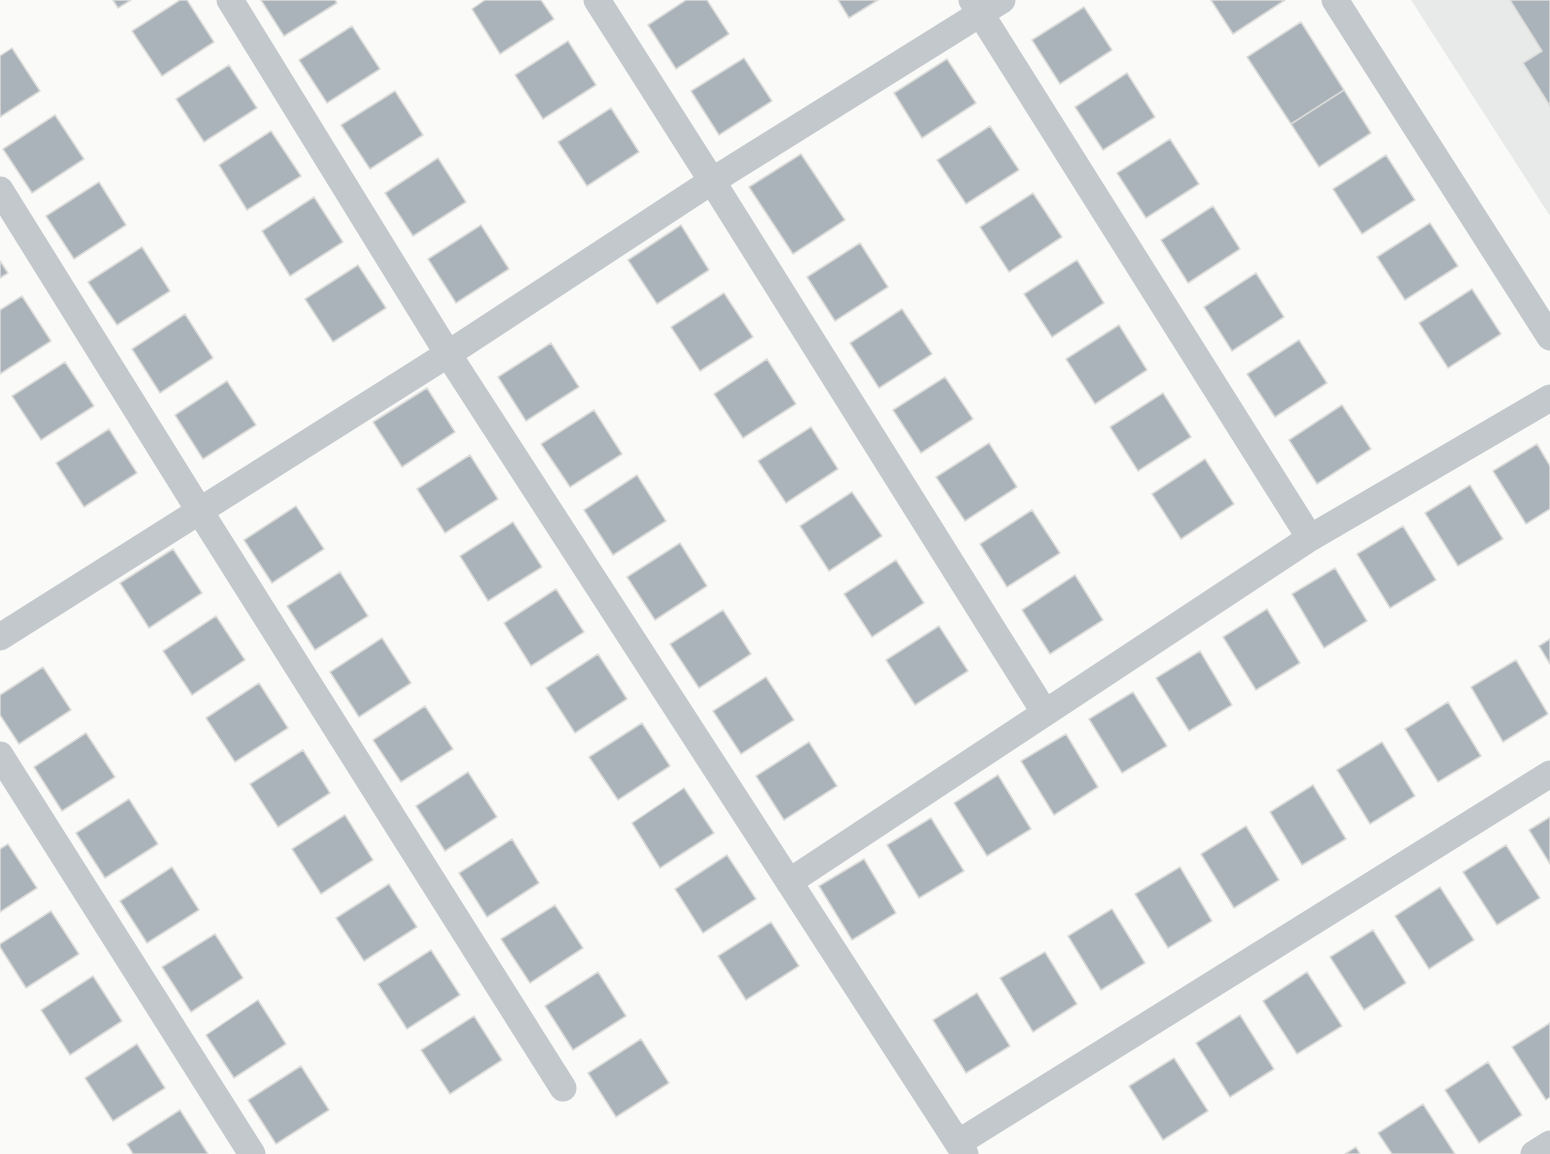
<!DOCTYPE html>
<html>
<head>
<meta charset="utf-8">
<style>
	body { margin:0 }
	canvas { display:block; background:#fafaf8 }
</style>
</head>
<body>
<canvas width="1550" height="1154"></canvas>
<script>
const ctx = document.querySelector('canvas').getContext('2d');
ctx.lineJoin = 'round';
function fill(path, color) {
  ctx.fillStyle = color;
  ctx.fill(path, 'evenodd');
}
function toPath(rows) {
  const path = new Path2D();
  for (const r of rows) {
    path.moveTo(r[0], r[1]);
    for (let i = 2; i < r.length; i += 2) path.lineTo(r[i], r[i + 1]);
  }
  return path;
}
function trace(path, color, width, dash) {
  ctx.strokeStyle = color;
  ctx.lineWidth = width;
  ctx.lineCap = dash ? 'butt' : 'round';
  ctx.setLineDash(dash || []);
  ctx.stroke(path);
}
fill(toPath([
	[1411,0,1550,0,1550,216]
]), '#e8e9e9');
const building = toPath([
	[113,0,131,0,118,8,113,0],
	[180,0,187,0,214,42,162,76,132,31,180,0],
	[261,0,335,0,337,3,284,36,261,0],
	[485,0,541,0,554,19,500,54,472,9,485,0],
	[686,0,707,0,729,34,676,69,648,25,686,0],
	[838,0,878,0,849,18,838,0],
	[1211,0,1285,0,1233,34,1211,0],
	[1510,0,1550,0,1550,106,1523,63,1542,51,1510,0],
	[1084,7,1112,50,1060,84,1032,40,1084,7],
	[1301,22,1344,90,1291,124,1247,57,1301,22],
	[352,26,380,69,327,103,299,60,352,26],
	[568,41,596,85,543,119,515,75,568,41],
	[12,48,40,91,0,117,0,56,12,48],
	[744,58,772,101,719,135,691,91,744,58],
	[947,59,976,103,922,138,894,93,947,59],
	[229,65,257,108,204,142,176,99,229,65],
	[1127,73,1155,117,1103,150,1075,107,1127,73],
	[1344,90,1371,133,1319,167,1291,124,1344,90],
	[395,91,423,135,370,169,341,125,395,91],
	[611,108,639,152,587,186,558,142,611,108],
	[55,115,84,159,32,193,3,149,55,115],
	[990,126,1019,170,966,204,937,160,990,126],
	[271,131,301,176,247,210,219,165,271,131],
	[1170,139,1199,184,1146,218,1117,173,1170,139],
	[801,154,845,220,793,254,749,187,801,154],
	[1386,155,1415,200,1362,234,1333,189,1386,155],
	[438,158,466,202,413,236,385,193,438,158],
	[99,182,126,225,74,259,46,216,99,182],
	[1033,193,1062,237,1009,272,980,227,1033,193],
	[314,197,343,242,290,276,262,231,314,197],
	[1213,206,1240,249,1188,283,1161,240,1213,206],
	[1430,223,1458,266,1405,300,1377,257,1430,223],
	[481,225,509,269,456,303,428,259,481,225],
	[681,225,709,270,657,304,628,260,681,225],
	[860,243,888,287,835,321,807,277,860,243],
	[142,247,170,291,117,325,88,282,142,247],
	[1077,260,1104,303,1052,337,1024,294,1077,260],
	[0,261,8,273,0,278,0,261],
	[358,265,386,308,333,342,305,299,358,265],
	[1256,273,1284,317,1232,351,1204,307,1256,273],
	[1472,289,1501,334,1448,368,1419,323,1472,289],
	[724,293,753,337,700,371,671,327,724,293],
	[22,296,51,341,0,374,0,310,22,296],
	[902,309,932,354,879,388,850,343,902,309],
	[185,314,213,358,160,393,132,349,185,314],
	[1119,325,1147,370,1095,404,1066,359,1119,325],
	[1299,340,1327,383,1275,417,1247,374,1299,340],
	[551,343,579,387,526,421,498,377,551,343],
	[767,359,796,404,743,438,714,394,767,359],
	[65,362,94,406,41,440,12,396,65,362],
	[945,377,973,419,921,453,893,410,945,377],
	[227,381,256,425,203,459,175,415,227,381],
	[427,388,455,432,402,467,373,422,427,388],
	[1163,393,1191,437,1138,471,1110,427,1163,393],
	[1342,405,1371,449,1317,484,1289,440,1342,405],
	[594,410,622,454,570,487,541,444,594,410],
	[811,427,838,469,786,503,758,461,811,427],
	[109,429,137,473,84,507,56,463,109,429],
	[989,443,1017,487,965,521,936,477,989,443],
	[1537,444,1550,466,1550,509,1526,524,1493,471,1537,444],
	[470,455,498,499,445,533,417,489,470,455],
	[1205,459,1234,504,1181,539,1152,494,1205,459],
	[637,475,666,521,613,555,584,510,637,475],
	[1470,485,1503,539,1458,566,1425,513,1470,485],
	[852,492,882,536,829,571,800,526,852,492],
	[296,506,324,549,272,583,244,540,296,506],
	[1032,510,1060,553,1007,587,980,544,1032,510],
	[513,522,542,567,488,601,460,556,513,522],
	[1403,526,1436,580,1390,608,1357,554,1403,526],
	[680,543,707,586,655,620,627,577,680,543],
	[173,549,202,593,149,628,120,583,173,549],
	[896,560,924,603,872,637,844,594,896,560],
	[1335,568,1367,621,1324,648,1292,594,1335,568],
	[340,572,368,616,315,650,287,606,340,572],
	[1075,575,1103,620,1050,654,1022,610,1075,575],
	[556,589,584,632,531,666,504,623,556,589],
	[1267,609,1300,663,1256,690,1223,637,1267,609],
	[723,610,751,654,699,688,670,644,723,610],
	[216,616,245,660,192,695,163,651,216,616],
	[939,626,968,671,915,705,886,660,939,626],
	[382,638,411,683,359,717,330,672,382,638],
	[1550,639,1550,664,1539,646,1550,639],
	[1200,651,1232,705,1189,731,1156,678,1200,651],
	[598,654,627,699,575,733,546,688,598,654],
	[1516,660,1548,714,1503,742,1471,687,1516,660],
	[43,667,71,710,19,744,0,715,0,695,43,667],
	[766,677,794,720,741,754,713,711,766,677],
	[259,683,288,728,235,762,206,718,259,683],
	[1133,692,1167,746,1122,773,1089,719,1133,692],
	[1448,702,1481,756,1438,782,1405,729,1448,702],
	[425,706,453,749,401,782,373,740,425,706],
	[642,723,670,766,618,800,589,757,642,723],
	[86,733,115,777,62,811,34,767,86,733],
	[1066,734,1098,787,1054,815,1021,761,1066,734],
	[809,742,837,786,784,820,756,776,809,742],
	[1382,742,1415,796,1370,824,1337,770,1382,742],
	[303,750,330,793,278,827,250,784,303,750],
	[468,772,497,817,445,851,416,806,468,772],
	[998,775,1031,829,987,856,954,803,998,775],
	[1313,785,1346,839,1302,865,1270,812,1313,785],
	[684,788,714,833,660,868,632,823,684,788],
	[129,799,158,844,105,878,76,833,129,799],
	[345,815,373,860,321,894,292,849,345,815],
	[1550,817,1550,864,1529,830,1550,817],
	[931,818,964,871,919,898,887,845,931,818],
	[1246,826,1279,880,1234,908,1201,854,1246,826],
	[512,839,539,883,487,917,459,873,512,839],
	[8,844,37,888,0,912,0,849,8,844],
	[1506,845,1540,898,1497,925,1463,872,1506,845],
	[727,855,756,899,703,933,675,889,727,855],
	[864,859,896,913,852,940,819,886,864,859],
	[172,867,199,910,147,943,120,901,172,867],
	[1180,867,1212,921,1168,948,1135,894,1180,867],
	[389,884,417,927,364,961,336,918,389,884],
	[1440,887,1474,940,1429,969,1395,916,1440,887],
	[555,905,583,948,530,983,501,939,555,905],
	[1112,909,1145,963,1101,990,1068,936,1112,909],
	[51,911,79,954,26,988,0,947,0,944,51,911],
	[771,922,799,966,746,1000,718,956,771,922],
	[1373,930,1406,983,1364,1010,1330,957,1373,930],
	[215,934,243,978,191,1012,162,967,215,934],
	[431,950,460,995,407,1029,378,984,431,950],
	[1045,952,1077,1004,1033,1032,1000,978,1045,952],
	[598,972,626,1016,573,1050,545,1006,598,972],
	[1307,972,1342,1026,1297,1054,1263,1001,1307,972],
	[93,976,122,1021,70,1055,41,1010,93,976],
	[977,993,1010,1046,966,1073,933,1020,977,993],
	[258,1000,286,1044,234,1078,206,1035,258,1000],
	[1240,1015,1274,1069,1230,1097,1196,1043,1240,1015],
	[474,1016,502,1060,450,1094,421,1050,474,1016],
	[1550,1023,1550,1097,1546,1100,1512,1047,1550,1023],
	[641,1039,669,1083,616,1117,588,1073,641,1039],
	[137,1044,165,1088,113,1121,85,1078,137,1044],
	[1174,1058,1208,1111,1163,1140,1129,1086,1174,1058],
	[1488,1062,1522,1115,1479,1143,1445,1090,1488,1062],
	[301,1066,329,1110,276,1144,248,1100,301,1066],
	[1423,1104,1455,1154,1392,1154,1378,1133,1423,1104],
	[180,1110,208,1154,133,1154,127,1144,180,1110],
	[1356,1147,1360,1154,1345,1154,1356,1147]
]);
fill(building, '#aab3b9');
trace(building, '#dcdcda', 1.5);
trace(toPath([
	[230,0,448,354,965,1154],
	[597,0,712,181,1045,713],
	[972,0,1310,538],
	[1335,0,1550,337],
	[0,190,199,510,563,1088],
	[0,637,448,354,712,181,1002,0],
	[0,755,252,1154],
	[789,882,1310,538,1550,398],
	[958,1143,1550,774],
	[1534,1154,1550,1144]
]), '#c3c8cc', 27);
</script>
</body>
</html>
